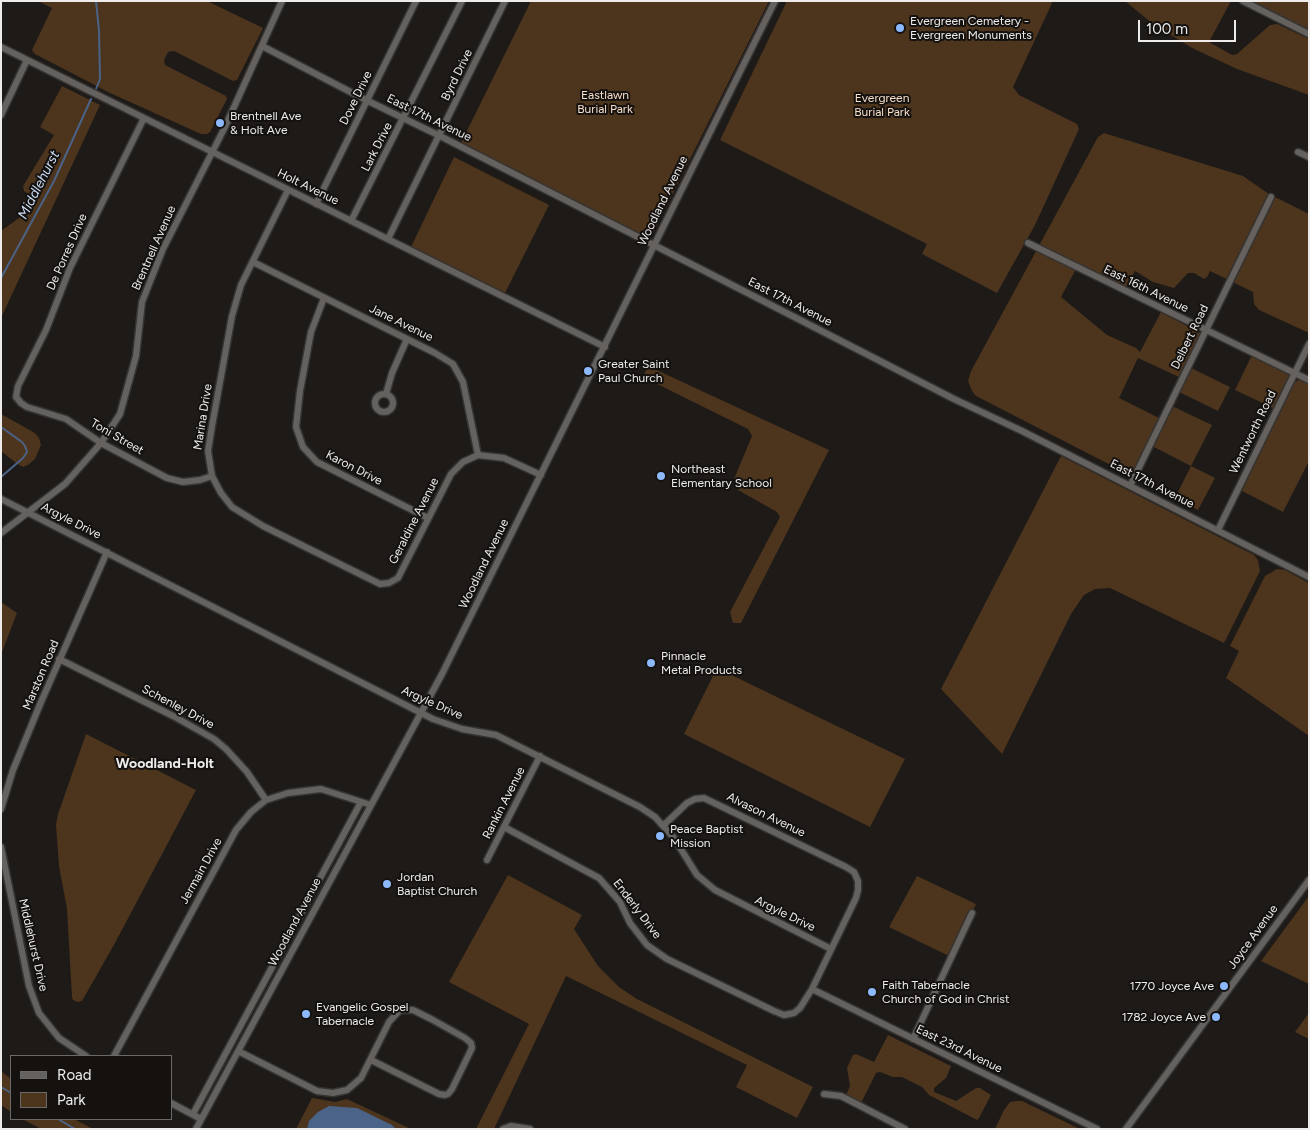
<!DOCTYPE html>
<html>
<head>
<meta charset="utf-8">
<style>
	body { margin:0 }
	#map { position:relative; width:1310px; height:1130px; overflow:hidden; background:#1d1a18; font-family:Figtree,sans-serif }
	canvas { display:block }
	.frame { position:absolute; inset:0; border:2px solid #eeeceb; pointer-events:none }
	.legend { position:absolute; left:10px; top:1055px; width:162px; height:65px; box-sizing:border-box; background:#14110f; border:1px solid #6b6967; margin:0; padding:6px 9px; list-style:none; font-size:15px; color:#eeeceb }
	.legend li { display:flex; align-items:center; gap:10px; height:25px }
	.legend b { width:25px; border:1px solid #6b6967 }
	.scale { position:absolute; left:1138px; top:20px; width:98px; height:22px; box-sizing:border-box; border:2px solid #eeeceb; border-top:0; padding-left:6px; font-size:15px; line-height:18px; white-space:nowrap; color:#eeeceb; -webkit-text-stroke:4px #14110f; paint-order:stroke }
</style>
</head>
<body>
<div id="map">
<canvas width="1310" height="1130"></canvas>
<div class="frame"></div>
<ul class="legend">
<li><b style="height:6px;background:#64615e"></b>Road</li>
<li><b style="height:14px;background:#4d341c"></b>Park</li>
</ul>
<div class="scale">100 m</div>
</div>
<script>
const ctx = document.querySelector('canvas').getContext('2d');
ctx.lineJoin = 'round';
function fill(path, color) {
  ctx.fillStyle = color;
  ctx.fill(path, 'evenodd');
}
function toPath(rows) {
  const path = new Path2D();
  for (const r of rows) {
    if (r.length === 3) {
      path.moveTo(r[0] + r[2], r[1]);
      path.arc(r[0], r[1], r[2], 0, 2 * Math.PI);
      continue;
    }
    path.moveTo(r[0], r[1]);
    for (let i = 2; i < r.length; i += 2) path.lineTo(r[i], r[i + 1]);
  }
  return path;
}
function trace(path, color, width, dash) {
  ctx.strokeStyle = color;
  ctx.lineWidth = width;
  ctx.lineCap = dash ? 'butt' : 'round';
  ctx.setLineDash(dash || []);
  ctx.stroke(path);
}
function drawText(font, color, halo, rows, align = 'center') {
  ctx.font = font + ' Figtree,sans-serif';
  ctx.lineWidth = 4;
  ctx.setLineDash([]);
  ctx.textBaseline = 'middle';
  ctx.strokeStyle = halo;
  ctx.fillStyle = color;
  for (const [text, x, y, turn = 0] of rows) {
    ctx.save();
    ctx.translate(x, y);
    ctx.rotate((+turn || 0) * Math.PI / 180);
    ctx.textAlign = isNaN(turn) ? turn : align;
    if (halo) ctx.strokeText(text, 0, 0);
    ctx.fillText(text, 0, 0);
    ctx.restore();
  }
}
fill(toPath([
	[38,1,207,1,263,28,237,80,233,81,174,51,168,52,164,60,165,65,226,96,227,99,210,132,207,134,201,134,110,93,35,54,32,50,52,8],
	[531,1,769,1,653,233,649,236,640,235,461,143],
	[787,1,1053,1,1013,87,1019,95,1077,124,1079,129,1035,225,997,293,922,254,927,244,720,140],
	[1125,1,1231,1,1209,42,1232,55,1237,54,1270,25,1277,24,1309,39,1309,95,1237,69,1192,48,1153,24],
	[1246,1,1309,1,1309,32],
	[62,86,100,105,1,318,1,231,23,215,31,207,33,200,31,196,24,191,23,186,54,135,40,127],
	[1104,133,1243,176,1269,194,1309,214,1309,333,1259,310,1254,304,1253,292,1210,271,1207,277,1204,279,1194,273,1188,273,1174,288,1153,282,1135,271,1126,288,1046,251,1044,255,1076,269,1061,297,1107,335,1136,348,1140,352,1161,312,1200,333,1200,337,1181,378,1138,358,1119,398,1161,419,1132,476,976,396,972,391,968,381,971,371,1098,137],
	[454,157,549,205,505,293,411,247],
	[1251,357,1254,357,1287,372,1290,376,1289,380,1275,409,1235,390],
	[648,366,829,450,741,623,733,623,730,612,780,517,777,512,738,490,735,485,734,479,752,436,748,429,643,377],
	[1191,368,1230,387,1218,411,1179,392],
	[1299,380,1309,383,1309,461,1283,512,1240,490,1293,383],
	[1172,406,1212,425,1191,466,1215,478,1198,510,1175,498,1191,466,1152,446],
	[1,414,35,433,39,438,41,445,35,459,28,465,23,467,16,463,1,451],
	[1061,456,1254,555,1258,560,1260,571,1224,643,1110,588,1095,589,1084,595,1071,614,1002,754,941,689],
	[1277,569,1285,570,1309,583,1309,736,1226,678,1239,651,1230,646,1265,576],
	[1,602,17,613,1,655],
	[717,668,905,759,870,827,684,734],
	[86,734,196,790,115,943,82,1001,78,1002,73,1000,72,997,67,909,59,866,56,825,58,814],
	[508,875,582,915,574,929,598,966,619,987,637,999,813,1087,797,1118,736,1087,747,1065,566,976,495,1127,494,1129,476,1129,529,1024,449,982],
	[917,876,976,904,951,957,889,927],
	[1309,896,1309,984,1261,961],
	[1309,1013,1309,1039,1295,1032],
	[888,1035,951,1066,946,1078,934,1088,934,1092,956,1101,976,1088,980,1088,991,1095,979,1118,977,1120,929,1095,922,1087,902,1077,893,1077,880,1072,876,1073,861,1103,846,1095,850,1086,847,1068,853,1055,856,1054,874,1062],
	[1,1071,11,1079,11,1112,1,1105],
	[312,1098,335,1102,347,1099,411,1129,396,1129,392,1125,309,1121,307,1129,296,1129],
	[1017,1101,1022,1101,1080,1129,995,1129,1004,1110,1010,1102],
	[22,1119,74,1119,93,1129,41,1129]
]), '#4d341c');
fill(toPath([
	[329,1106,357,1108,392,1125,396,1129,307,1129,309,1121,318,1112]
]), '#4a6387');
trace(toPath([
	[96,1,99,31,100,79,96,89],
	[1,278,54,181,91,99],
	[1,427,22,442,25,446,27,452,23,458,1,477],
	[1,1087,11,1093],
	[58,1119,75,1129]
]), '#4a6387', 2);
const minor = toPath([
	[1243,1,1309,34],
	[262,46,366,100,440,136,695,266,954,399,1022,431,1309,577],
	[1,47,605,347],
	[1,115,27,60],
	[144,118,70,268,46,330,18,386,16,397,21,403,27,407,66,419,101,443,167,478,183,482,200,480,212,476],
	[1298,152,1309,157],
	[288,190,241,285,232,316,212,426,208,451,212,476,221,493,232,507,263,526,380,584,389,583,398,578,451,474,463,462,478,455,504,458,541,475],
	[316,204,416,1],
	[351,221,462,1],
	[388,239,505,1],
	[1028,243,1309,380],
	[253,262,435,353,453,364,463,382,478,455],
	[324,298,311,332,300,391,296,427,303,447,317,462,428,518],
	[386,394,392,373,407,339],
	[384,403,9],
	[1130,486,1271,197],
	[1,499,433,719,462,729,496,735,640,807,655,817,674,838,697,875,715,890,831,949],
	[1218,530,1309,344],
	[1,533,65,484,101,443,120,414,136,356,142,302,163,249,225,127,282,1],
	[59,659,175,717,214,739,226,749,247,772,266,800],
	[1,809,13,770,41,702,107,552],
	[504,827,599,878,620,902,630,923,647,945,667,959,774,1011,784,1015,794,1013,800,1008,812,989,856,898,858,890,858,881,854,872,846,867,704,798,695,799,687,803,663,826],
	[1,847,29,986,39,1013,59,1038,86,1056],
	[487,860,540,756],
	[812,989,1097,1129],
	[913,1039,972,913],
	[238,1051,317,1091,333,1093,347,1090,361,1078,389,1022,400,1010,413,1010,433,1020,465,1038,471,1043,472,1048,452,1089,448,1094,445,1095,439,1094,371,1060],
	[114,1056,236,830,251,812,266,800,288,793,321,789,371,805],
	[824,1094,841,1096,905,1129],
	[171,1103,201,1119],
	[193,1114,361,802],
	[196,1129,442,674,775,1],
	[503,1129,511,1126,530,1129],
	[1126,1129,1309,880]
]);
trace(minor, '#353432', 9);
trace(minor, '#64615e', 6);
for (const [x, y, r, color] of [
	[900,28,5,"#8cb9fc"],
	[220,123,5,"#8cb9fc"],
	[588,371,5,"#8cb9fc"],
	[661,476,5,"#8cb9fc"],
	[651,663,5,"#8cb9fc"],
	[660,836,5,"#8cb9fc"],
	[387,884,5,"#8cb9fc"],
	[1224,986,5,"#8cb9fc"],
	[872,992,5,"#8cb9fc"],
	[306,1014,5,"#8cb9fc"],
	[1216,1017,5,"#8cb9fc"]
]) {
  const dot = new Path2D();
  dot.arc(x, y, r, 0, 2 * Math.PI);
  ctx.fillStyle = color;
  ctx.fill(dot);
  trace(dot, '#14110f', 2);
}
drawText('12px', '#eeeceb', '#14110f', [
	["Evergreen Cemetery -",910,21],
	["Evergreen Monuments",910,35],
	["Brentnell Ave",230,116],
	["& Holt Ave",230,130],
	["Greater Saint",598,364],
	["Paul Church",598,378],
	["Northeast",671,469],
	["Elementary School",671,483],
	["Pinnacle",661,656],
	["Metal Products",661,670],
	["Peace Baptist",670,829],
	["Mission",670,843],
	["Jordan",397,877],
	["Baptist Church",397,891],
	["Faith Tabernacle",882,985],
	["Church of God in Christ",882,999],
	["1770 Joyce Ave",1214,986,"right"],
	["Evangelic Gospel",316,1007],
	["Tabernacle",316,1021],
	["1782 Joyce Ave",1206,1017,"right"]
], 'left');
drawText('12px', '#eeeceb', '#14110f', [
	["Byrd Drive",457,75,-64],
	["Dove Drive",356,98,-64],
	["East 17th Avenue",429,118,26],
	["Lark Drive",377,147,-63],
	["Holt Avenue",308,187,26],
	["Woodland Avenue",663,201,-64],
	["Brentnell Avenue",154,248,-66],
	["De Porres Drive",67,252,-66],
	["East 16th Avenue",1146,289,26],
	["East 17th Avenue",790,302,27],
	["Jane Avenue",401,323,26],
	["Delbert Road",1190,337,-64],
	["Marina Drive",203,417,-81],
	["Wentworth Road",1253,432,-64],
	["Toni Street",117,437,30],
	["Karon Drive",354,468,27],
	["East 17th Avenue",1152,484,27],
	["Argyle Drive",71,521,27],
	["Geraldine Avenue",414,521,-63],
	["Woodland Avenue",484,564,-64],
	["Marston Road",41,675,-67],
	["Argyle Drive",432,703,24],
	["Schenley Drive",178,707,28],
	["Rankin Avenue",504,803,-63],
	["Alvason Avenue",766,815,26],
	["Jermain Drive",201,871,-61],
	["Enderly Drive",637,909,53],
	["Argyle Drive",785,914,26],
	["Woodland Avenue",295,922,-62],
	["Joyce Avenue",1253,937,-54],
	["Middlehurst Drive",33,945,77],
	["East 23rd Avenue",959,1049,26]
]);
drawText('12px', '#f7dfca', '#14110f', [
	["Eastlawn",605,95],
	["Burial Park",605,109],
	["Evergreen",882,98],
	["Burial Park",882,112]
]);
drawText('italic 14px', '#ccddf6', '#14110f', [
	["Middlehurst",39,185,-63]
]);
drawText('bold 14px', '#eeeceb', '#14110f', [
	["Woodland-Holt",165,764]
]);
</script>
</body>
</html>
